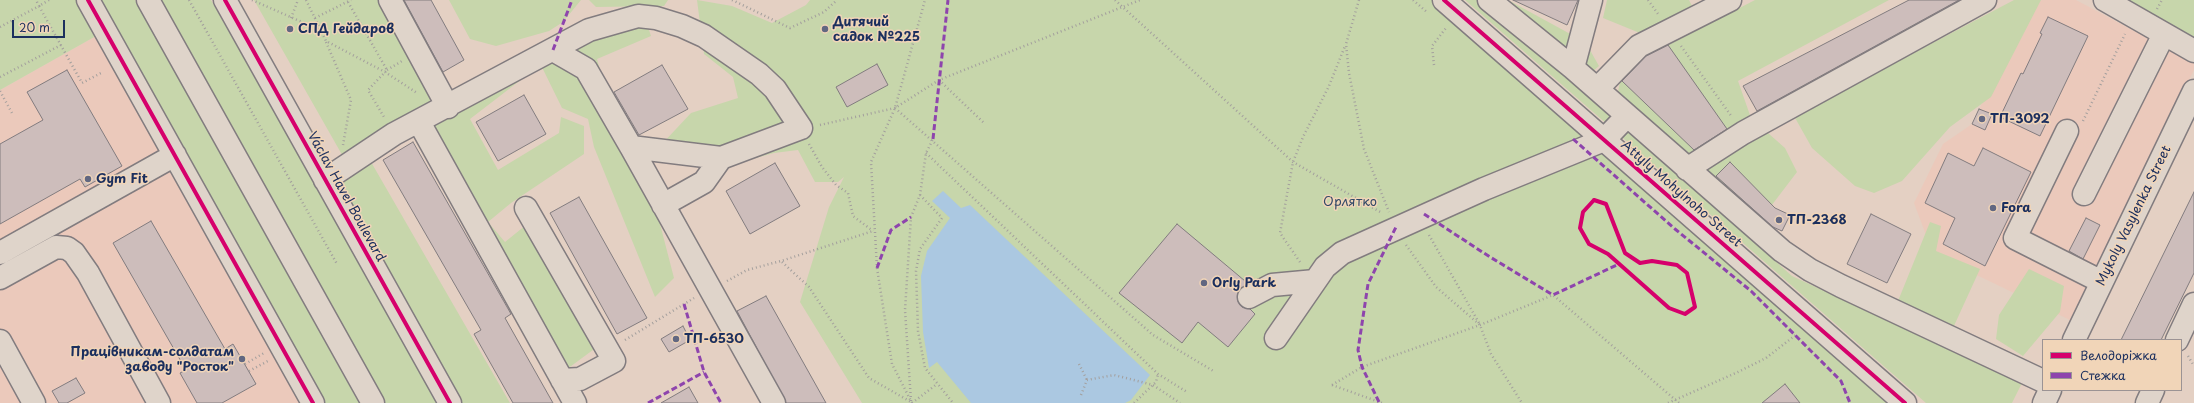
<!DOCTYPE html>
<html>
<head>
<meta charset="utf-8">
<style>
	body { margin:0 }
	#map { position:relative; width:2194px; height:403px; overflow:hidden; background:#e4d0c3; font-family:"Playpen Sans",sans-serif }
	canvas { display:block }
	.legend { position:absolute; left:2042px; top:339px; width:140px; height:52px; box-sizing:border-box; background:#f1d5b8; border:1px solid #9b9394; margin:0; padding:5px 7px; list-style:none; font-size:12px; color:#1b2f5e }
	.legend li { display:flex; align-items:center; gap:8px; height:20px }
	.legend b { width:20px; border:1px solid #9b9394 }
	.scale { position:absolute; left:12px; top:20px; width:53px; height:18px; box-sizing:border-box; border:2px solid #1b2f5e; border-top:0; padding-left:5px; font-size:12px; line-height:14px; white-space:nowrap; color:#1b2f5e; -webkit-text-stroke:3px #f1d5b8; paint-order:stroke }
</style>
</head>
<body>
<div id="map">
<canvas width="2194" height="403"></canvas>
<ul class="legend">
<li><b style="height:5px;background:#d6006c"></b>Велодоріжка</li>
<li><b style="height:5px;background:#8e44ad"></b>Стежка</li>
</ul>
<div class="scale">20 m</div>
</div>
<script>
const ctx = document.querySelector('canvas').getContext('2d');
ctx.lineJoin = 'round';
function fill(path, color) {
  ctx.fillStyle = color;
  ctx.fill(path, 'evenodd');
}
function toPath(rows) {
  const path = new Path2D();
  for (const r of rows) {
    path.moveTo(r[0], r[1]);
    for (let i = 2; i < r.length; i += 2) path.lineTo(r[i], r[i + 1]);
  }
  return path;
}
function trace(path, color, width, dash) {
  ctx.strokeStyle = color;
  ctx.lineWidth = width;
  ctx.lineCap = dash ? 'butt' : 'round';
  ctx.setLineDash(dash || []);
  ctx.stroke(path);
}
function drawText(font, color, halo, rows, align = 'center') {
  ctx.font = font + ' "Playpen Sans",sans-serif';
  ctx.lineWidth = 3;
  ctx.setLineDash([]);
  ctx.textBaseline = 'middle';
  ctx.strokeStyle = halo;
  ctx.fillStyle = color;
  for (const [text, x, y, turn = 0] of rows) {
    ctx.save();
    ctx.translate(x, y);
    ctx.rotate((+turn || 0) * Math.PI / 180);
    ctx.textAlign = isNaN(turn) ? turn : align;
    if (halo) ctx.strokeText(text, 0, 0);
    ctx.fillText(text, 0, 0);
    ctx.restore();
  }
}
fill(toPath([
	[2043,0,2076,0,2194,63,2194,70,2070,320,1933,254,1914,203,1943,144,1972,124,2030,3],
	[96,36,305,403,0,403,0,90]
]), '#ebc9bb');
fill(toPath([
	[0,0,76,0,96,36,0,90],
	[98,0,135,0,359,403,325,403],
	[156,0,211,0,438,403,378,403],
	[254,0,382,0,432,95,427,108,345,160],
	[449,0,581,0,563,22,549,31,496,46,470,39],
	[589,0,668,0,664,6,596,7],
	[697,0,732,6,772,23,806,5,810,0,1440,0,1900,403,862,403,800,302,829,207,844,177,838,182,815,182,798,150,774,153,708,171,661,145,691,113,738,98,733,77,704,54],
	[1465,0,1482,0,1792,276,2022,383,2012,403,1926,403],
	[1490,0,1508,0,1574,36,1578,29,1599,66,1592,72],
	[1607,0,1689,0,1696,14,1657,40,1603,18],
	[1755,0,1889,0,1738,81,1751,118,1785,148,1797,172,1749,235,1615,106,1620,82,1649,55],
	[2014,0,2041,0,1991,97,1950,127,1902,181,1874,193,1855,186,1812,148,1794,116],
	[2125,0,2194,0,2194,39],
	[645,18,651,36,597,59,605,88,637,135,674,278,655,297,594,147,588,119,562,108,536,55],
	[526,50,535,69,470,119,498,170,559,133,561,117,584,126,584,154,511,203,488,222,505,242,526,225,597,347,563,372,413,129,462,87],
	[367,155,510,403,461,403,333,175],
	[1930,222,1941,226,1936,251,1980,269,1953,328,1898,301],
	[2029,269,2064,286,2060,312,2023,356,1996,339,1999,315]
]), '#c7d6ab');
fill(toPath([
	[943,191,961,208,970,205,1150,375,1131,400,1125,403,971,403,937,362,929,368,923,332,921,276,927,251,950,218,932,201]
]), '#abc8e1');
const building = toPath([
	[404,0,431,0,464,60,443,72,404,0],
	[1513,0,1578,0,1567,25,1513,0],
	[1909,0,1959,0,1757,111,1743,86,1909,0],
	[2048,17,2088,36,2040,136,2000,117,2021,73,2023,74,2042,34,2040,33,2048,17],
	[1668,45,1727,129,1694,150,1622,81,1646,56,1668,45],
	[877,64,888,85,847,107,836,87,877,64],
	[662,65,688,109,639,135,614,92,662,65],
	[67,70,122,166,85,187,80,179,0,224,0,144,43,120,27,92,67,70],
	[524,95,546,134,498,161,476,122,524,95],
	[1979,109,1992,114,1985,130,1972,124,1979,109],
	[413,142,511,314,505,318,553,403,513,403,474,334,481,330,383,160,413,142],
	[1983,148,2031,172,1985,266,1943,244,1955,218,1925,203,1948,153,1974,166,1983,148],
	[1730,162,1775,208,1790,215,1782,231,1773,227,1716,176,1730,162],
	[775,163,800,206,750,234,726,191,775,163],
	[2194,192,2194,273,2161,340,2121,340,2194,192],
	[579,197,647,318,617,334,550,213,579,197],
	[1871,214,1911,234,1887,283,1847,264,1871,214],
	[2086,218,2100,225,2083,259,2069,251,2086,218],
	[151,221,225,349,233,344,256,384,222,403,197,403,180,373,186,370,113,243,151,221],
	[1177,224,1245,281,1246,285,1238,291,1238,302,1242,307,1250,309,1255,314,1228,347,1198,322,1182,343,1119,293,1177,224],
	[766,296,826,403,786,403,737,311,766,296],
	[683,326,690,340,669,352,661,339,683,326],
	[76,378,85,393,67,403,59,403,52,391,76,378],
	[1785,384,1800,403,1762,403,1785,384],
	[689,387,698,403,661,403,689,387]
]);
fill(building, '#cdbdbb');
trace(building, '#827c7f', 1);
const minor = toPath([
	[88,0,313,403],
	[148,0,373,403],
	[225,0,450,403],
	[390,0,448,107],
	[1444,0,1905,403],
	[1489,0,1573,68,1782,251,1810,270,1841,286,2043,381],
	[2105,0,2194,51],
	[1573,68,1591,0],
	[1597,89,1639,46,1730,0],
	[419,122,575,403],
	[2067,131,2015,238,2102,282],
	[631,147,774,403],
	[1687,169,1743,133,1985,0],
	[325,180,394,134,589,30,638,16,656,18,682,26,704,36,759,74,775,89,801,128,721,158,631,147,586,69,553,50],
	[2084,194,2164,34],
	[663,205,704,182,721,158],
	[526,208,614,361,580,379,562,380],
	[0,253,175,155],
	[0,278,56,247,67,248,74,253,88,273,159,403],
	[1249,297,1272,285,1315,281],
	[1276,338,1325,267,1342,253,1484,189,1604,140,1627,116],
	[2074,340,2194,91],
	[2177,340,2194,304],
	[0,341,34,403],
	[2044,403,2050,390],
	[2147,403,2153,390]
]);
trace(minor, '#827c7f', 25);
trace(toPath([
	[49,0,39,6,82,83,103,72],
	[189,0,337,264],
	[252,0,320,30],
	[306,0,326,41,385,72,417,93],
	[732,0,790,28,824,12,837,0],
	[1115,0,1293,162,1382,213],
	[1359,0,1346,44,1349,73,1364,149,1389,212],
	[1413,0,1428,13],
	[1648,0,1658,14],
	[348,2,387,70,368,90,384,117],
	[2157,9,2162,0],
	[291,18,298,0],
	[315,18,351,0],
	[0,27,39,6,36,0],
	[326,42,351,100,343,145],
	[1681,46,1732,117],
	[1434,65,1432,46,1446,28],
	[387,70,402,61],
	[0,77,61,45],
	[939,80,984,123],
	[0,91,12,113],
	[895,108,1153,335,1215,372],
	[2083,121,2125,34],
	[820,125,895,108,939,80,1140,0],
	[809,144,822,167,836,185,848,193,853,216,873,231],
	[926,153,1158,374,1187,392],
	[920,195,942,218,920,249,916,271,918,331,925,368,953,403],
	[1429,235,1479,323],
	[1406,245,1436,287,1480,325,1491,354,1522,403],
	[782,262,809,287,869,378,911,402],
	[1300,262,1280,233,1293,162,1303,137,1329,86,1345,46],
	[727,281,747,270,781,261,873,231],
	[625,340,694,298],
	[2188,356,2194,366],
	[245,364,264,353],
	[1079,364,1087,380],
	[249,371,268,361],
	[1332,385,1362,367,1480,325,1553,295,1679,403],
	[1332,385,1382,403],
	[1081,395,1087,380,1114,375,1153,385,1180,403],
	[911,401,905,310,911,217,920,195,926,153,933,139],
	[912,403,892,364,877,268,871,162,895,108,925,0],
	[912,403,937,384],
	[1134,403,1156,382,1158,374],
	[1668,403,1738,372,1766,358,1797,334]
]), '#a39f9d', 2.5, [1, 3]);
trace(minor, '#dfd4ca', 22);
trace(toPath([
	[553,50,572,0],
	[933,139,948,0],
	[1573,139,1675,229,1751,291,1841,381,1850,403],
	[1424,214,1490,257,1553,295,1619,264],
	[877,268,891,230,911,217],
	[684,304,704,372,721,403],
	[1379,402,1362,367,1358,350,1368,284,1396,227],
	[648,403,704,372]
]), '#8e44ad', 3, [6, 3]);
trace(toPath([
	[88,0,313,403],
	[225,0,450,403],
	[1444,0,1905,403],
	[1594,200,1606,204,1625,253,1640,263,1652,261,1677,265,1687,273,1695,307,1685,314,1669,308,1608,254,1589,244,1580,228,1583,212,1594,200]
]), '#d6006c', 4);
for (const [x, y, r, color] of [
	[290,29,4,"#616781"],
	[825,29,4,"#616781"],
	[1982,119,4,"#616781"],
	[88,179,4,"#616781"],
	[1993,208,4,"#616781"],
	[1779,220,4,"#616781"],
	[1204,283,4,"#616781"],
	[676,339,4,"#616781"],
	[242,359,4,"#616781"]
]) {
  const dot = new Path2D();
  dot.arc(x, y, r, 0, 2 * Math.PI);
  ctx.fillStyle = color;
  ctx.fill(dot);
  trace(dot, '#f1d5b8', 1.5);
}
drawText('bold 13px', '#1b2f5e', '#f1d5b8', [
	["Дитячий",833,22],
	["садок №225",833,37],
	["СПД Гейдаров",298,29],
	["ТП-3092",1990,119],
	["Gym Fit",96,179],
	["Fora",2001,208],
	["ТП-2368",1787,220],
	["Orly Park",1212,283],
	["ТП-6530",684,339],
	["Працівникам-солдатам",234,352,"right"],
	["заводу \"Росток\"",234,367,"right"]
], 'left');
drawText('13px', '#1b2f5e', '#f1d5b8', [
	["Attyly Mohylnoho Street",1681,194,41],
	["Václav Havel Boulevard",346,197,61],
	["Mykoly Vasylenka Street",2134,216,-64]
]);
drawText('13px', '#314967', '#f1d5b8', [
	["Орлятко",1350,202]
]);
</script>
</body>
</html>
